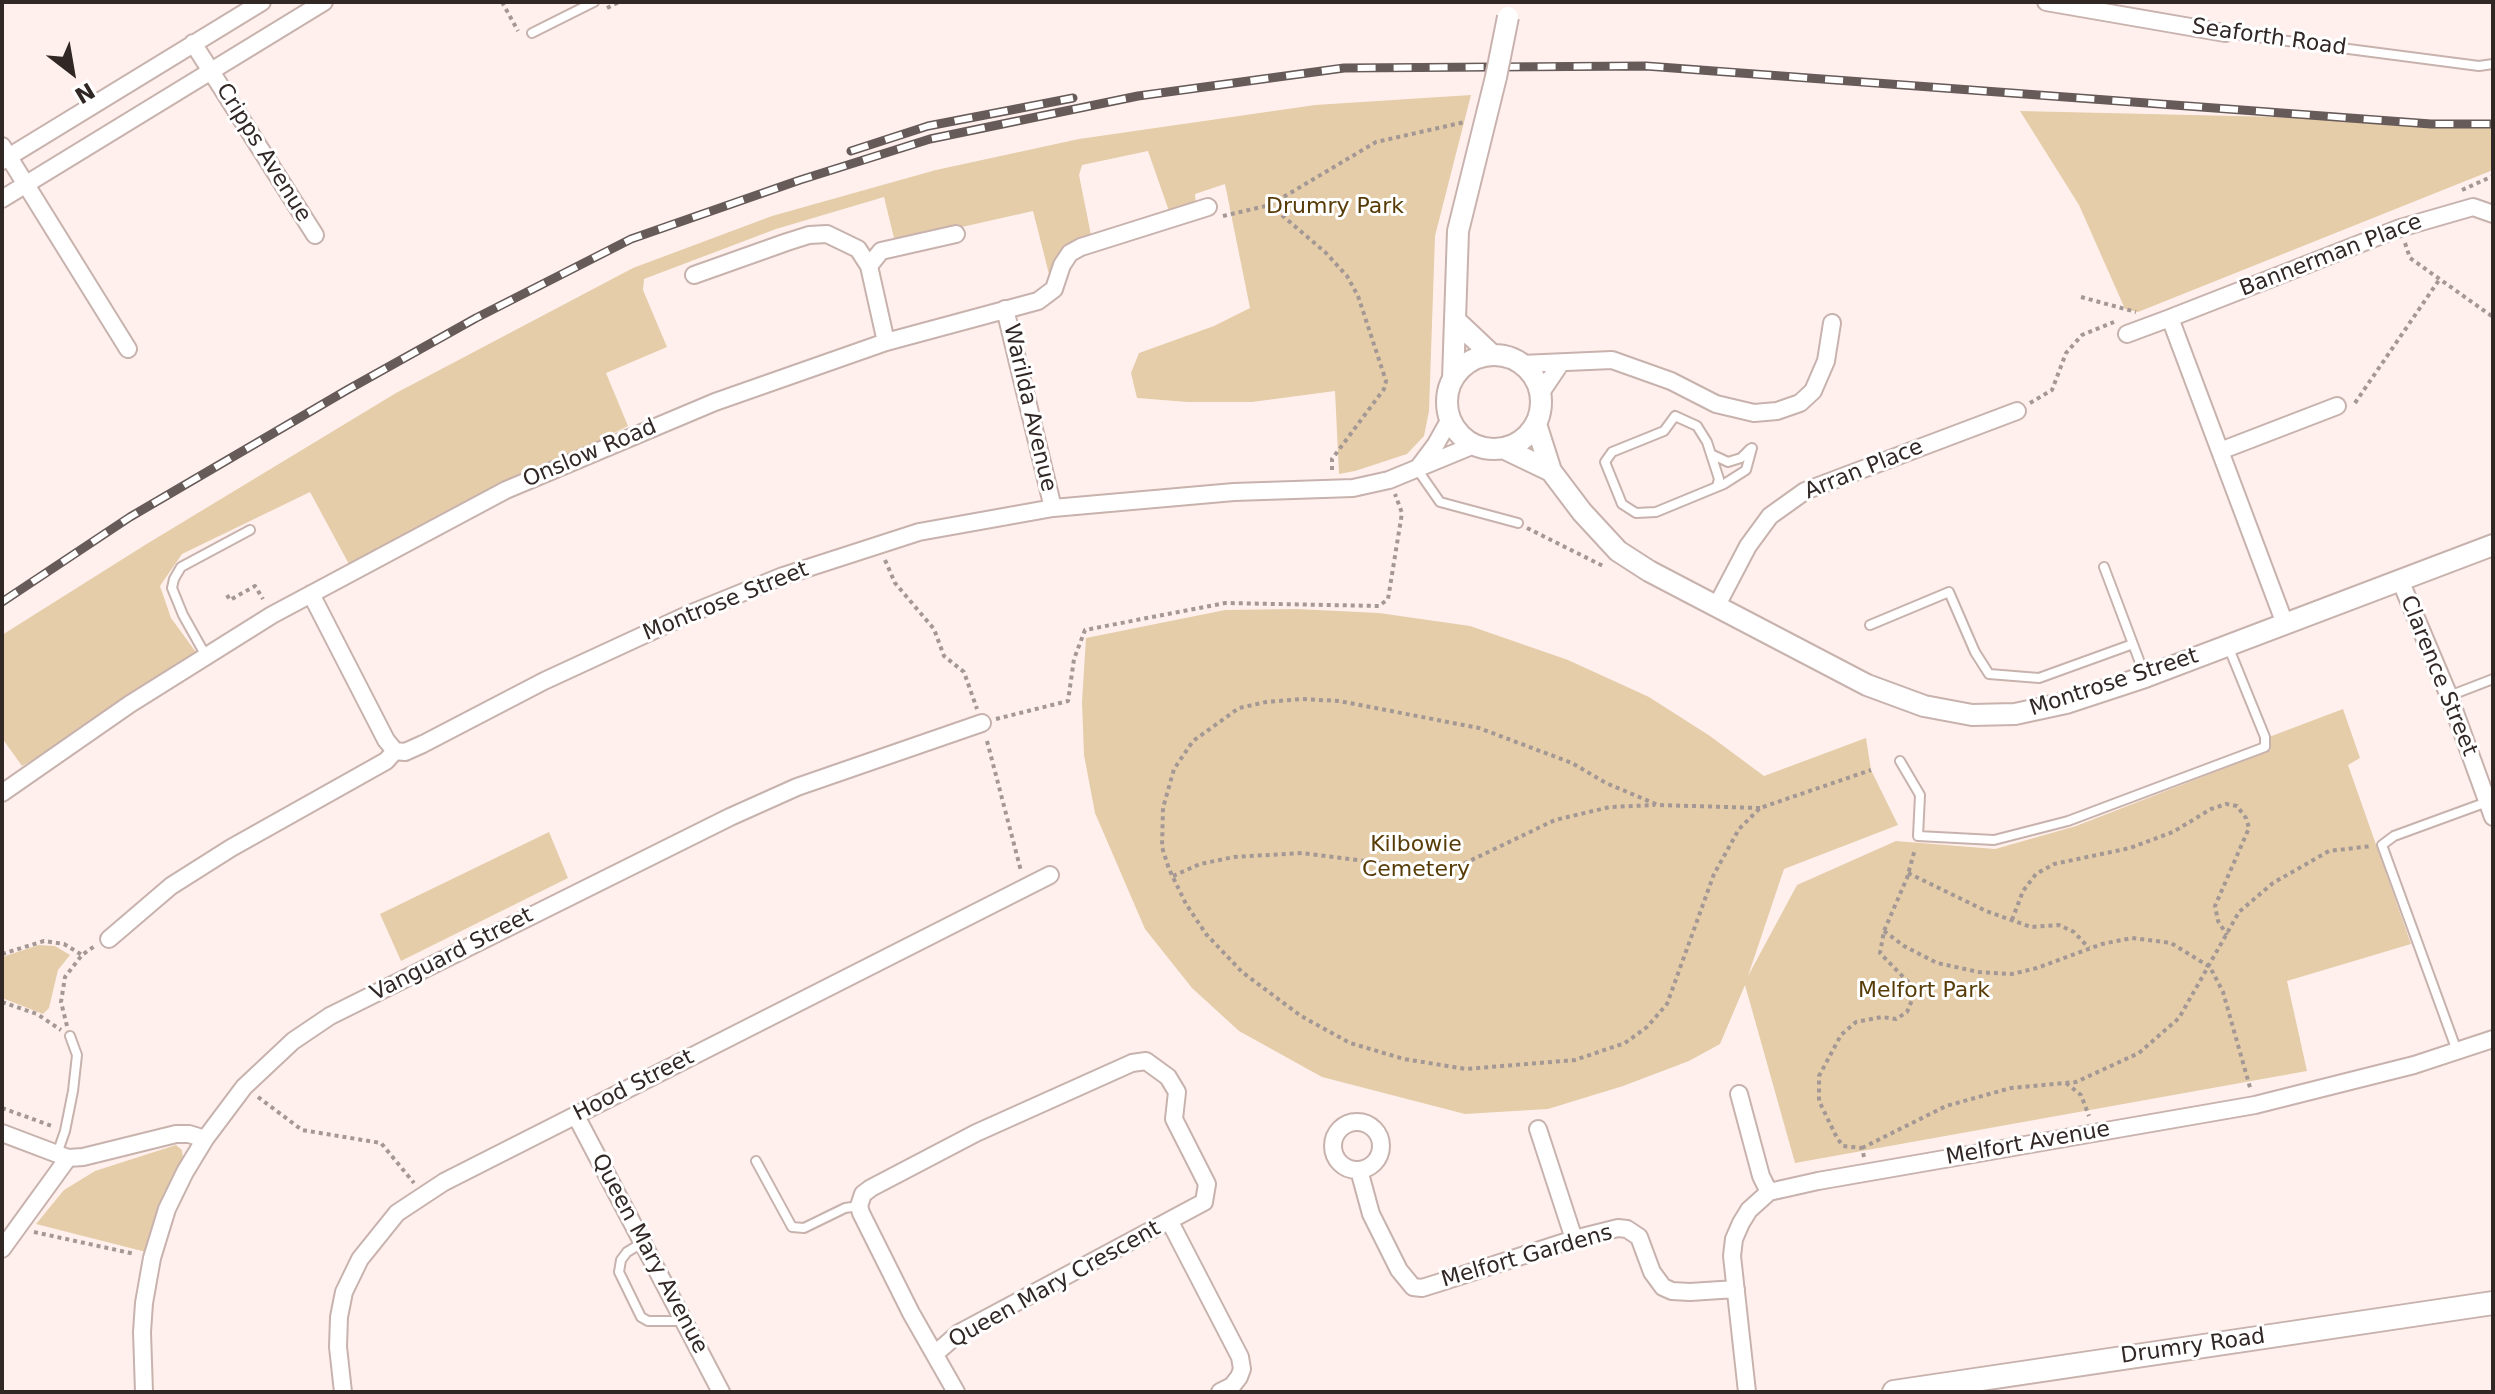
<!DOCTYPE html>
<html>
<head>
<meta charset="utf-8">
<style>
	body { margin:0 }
	#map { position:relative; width:2495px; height:1394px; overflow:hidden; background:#fff0ed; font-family:"DejaVu Sans",sans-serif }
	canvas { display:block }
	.frame { position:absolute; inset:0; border:4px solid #312826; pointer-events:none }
	.north { position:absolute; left:32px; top:32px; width:80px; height:80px; -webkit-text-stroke:6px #fff; paint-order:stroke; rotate:149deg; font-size:22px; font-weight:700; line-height:32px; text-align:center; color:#312826 }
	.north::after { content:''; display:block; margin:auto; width:28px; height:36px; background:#312826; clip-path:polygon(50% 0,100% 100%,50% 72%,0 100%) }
</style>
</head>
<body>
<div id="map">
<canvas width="2495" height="1394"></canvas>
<div class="frame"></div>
<div class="north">N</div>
</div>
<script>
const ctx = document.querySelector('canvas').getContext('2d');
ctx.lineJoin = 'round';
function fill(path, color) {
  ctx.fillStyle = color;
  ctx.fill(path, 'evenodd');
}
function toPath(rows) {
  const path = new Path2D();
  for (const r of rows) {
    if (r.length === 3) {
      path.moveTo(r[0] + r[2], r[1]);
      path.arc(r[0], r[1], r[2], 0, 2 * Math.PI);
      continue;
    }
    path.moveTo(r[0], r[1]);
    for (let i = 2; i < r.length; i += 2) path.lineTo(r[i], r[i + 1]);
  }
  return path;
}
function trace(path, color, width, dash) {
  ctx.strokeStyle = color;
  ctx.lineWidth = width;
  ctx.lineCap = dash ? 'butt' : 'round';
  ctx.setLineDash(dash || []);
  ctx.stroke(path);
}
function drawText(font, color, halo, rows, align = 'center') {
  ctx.font = font + ' "DejaVu Sans",sans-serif';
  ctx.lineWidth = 6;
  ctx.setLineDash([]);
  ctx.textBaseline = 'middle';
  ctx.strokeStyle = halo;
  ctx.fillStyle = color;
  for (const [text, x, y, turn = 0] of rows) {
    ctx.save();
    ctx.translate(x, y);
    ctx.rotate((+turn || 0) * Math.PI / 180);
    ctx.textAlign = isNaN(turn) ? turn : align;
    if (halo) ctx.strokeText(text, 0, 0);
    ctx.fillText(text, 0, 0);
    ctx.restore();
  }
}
fill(toPath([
	[1471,95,1435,236,1429,411,1424,436,1407,454,1355,471,1339,474,1335,391,1252,402,1188,402,1137,398,1131,373,1139,353,1214,326,1250,308,1225,184,1195,194,1196,206,1170,214,1148,151,1082,165,1079,175,1091,235,1050,278,1033,211,895,242,884,197,776,229,644,279,643,290,667,347,606,373,628,426,350,566,310,492,182,554,160,586,171,618,201,659,130,704,22,766,2,738,2,635,145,545,396,393,633,268,772,216,936,170,1079,139,1315,105],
	[2020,111,2493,122,2493,170,2138,312,2125,309,2079,205],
	[1297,609,1379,613,1470,626,1568,660,1649,697,1710,736,1764,776,1866,738,1871,770,1898,825,1784,869,1748,976,1797,885,1896,841,1995,849,2076,826,2271,750,2269,737,2343,709,2360,758,2348,765,2411,944,2287,981,2307,1071,1795,1163,1745,985,1720,1044,1689,1061,1623,1086,1548,1109,1465,1114,1322,1077,1239,1031,1192,988,1145,929,1095,813,1084,755,1082,702,1086,638,1225,610],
	[549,832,568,878,401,961,380,914],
	[39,945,55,946,70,955,58,970,49,1008,43,1014,2,998,2,957],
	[176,1145,182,1150,183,1158,146,1252,36,1224,64,1190,95,1171]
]), '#e5cdaa');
const service = toPath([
	[532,33,594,2],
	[2226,33,2479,66,2493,64],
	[1713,455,1728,462,1741,458,1750,449],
	[1417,469,1440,502,1518,523],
	[1717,486,1719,479,1707,442,1697,426,1675,416,1664,431,1612,452,1605,462,1622,504,1636,513,1656,512,1724,484,1746,470,1752,448],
	[2104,567,2145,676],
	[1870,625,1949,592,1975,652,1989,674,2039,678,2133,644],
	[206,656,183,615,172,588,174,579,181,567,250,530],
	[2449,696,2493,679],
	[1900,761,1920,795,1918,836,1994,840,2068,821,2265,747,2265,737,2228,646],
	[2457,1051,2382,845,2394,836,2487,802],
	[57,1154,65,1131,73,1091,77,1055,70,1036],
	[756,1161,792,1227,804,1228,845,1208,859,1206],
	[642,1243,627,1252,621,1260,619,1272,641,1317,648,1321,683,1321]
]);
const minor = toPath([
	[2046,2,2225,33],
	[193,43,315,235],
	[2,146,128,349],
	[2,161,262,2],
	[2,199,324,2],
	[694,275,787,242,809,235,827,234,858,249,869,266],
	[1005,309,1053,508],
	[2127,334,2170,318],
	[886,342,869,266,881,251,956,234],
	[1521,364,1612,360,1671,381,1716,404,1754,413,1777,411,1800,403,1813,391,1826,361,1832,323],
	[1540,394,1561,363],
	[2220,451,2337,406],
	[1418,468,1436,444,1450,419],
	[2400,580,2449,696,2493,817],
	[311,594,386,740,395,751],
	[1716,607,1748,546,1770,516,1805,491,2017,411],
	[2285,624,2170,318,2400,228,2473,207,2493,214],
	[2,793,130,704,272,615,506,490,715,402,886,342,1038,301,1054,289,1062,265,1070,253,1081,247,1208,207],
	[109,939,171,886,231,848,386,761,395,751,405,752,423,744,544,681,687,615,783,576,919,532,1053,508,1234,492,1353,488,1389,480,1474,445],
	[1739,1094,1761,1176,1769,1192],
	[576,1116,721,1392],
	[1357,1146,24],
	[1538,1129,1574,1239],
	[2,1133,68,1158,83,1157,176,1134,189,1134,205,1139],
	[1359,1170,1371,1214,1399,1270,1413,1287,1422,1288,1438,1283,1574,1239,1618,1228,1627,1229,1639,1237,1652,1272,1663,1287,1672,1291,1690,1292,1736,1289],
	[1170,1222,1240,1357,1242,1369,1239,1377,1232,1386,1220,1392],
	[2,1249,68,1158],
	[936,1353,959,1333,1204,1202,1207,1184,1174,1119,1177,1092,1168,1077,1146,1061,1132,1063,976,1133,871,1188,863,1194,859,1206,861,1213,911,1313,956,1392],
	[144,1392,142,1332,144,1303,152,1258,167,1209,185,1172,205,1139,244,1087,293,1041,330,1016,730,817,797,787,982,723],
	[343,1392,338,1347,339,1317,344,1292,360,1259,397,1213,444,1182,1050,875],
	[1747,1392,1732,1256,1734,1239,1741,1223,1749,1210,1769,1192,1818,1181,2255,1105,2414,1065,2493,1039]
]);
const tertiary = toPath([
	[1457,322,1492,355],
	[1494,402,47],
	[1453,379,1458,231,1496,77],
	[1536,424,1551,471,1582,512,1618,551,1649,571,1867,685,1924,706,1972,715,2015,714,2066,703,2145,677,2493,545],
	[1503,448,1551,471]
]);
const secondary = toPath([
	[1894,1392,2493,1303]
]);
trace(service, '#c8b2ad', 12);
trace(minor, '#c8b2ad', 20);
trace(tertiary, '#c8b2ad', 24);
trace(secondary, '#c8b2ad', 26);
trace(toPath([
	[502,2,518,31],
	[607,8,619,2],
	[2462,190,2493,176],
	[1270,205,1376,142,1465,122],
	[1223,216,1270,205,1325,252,1347,276,1358,296,1386,381,1384,389,1332,459,1332,472],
	[2405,243,2410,258,2493,317],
	[2081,297,2136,312],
	[2030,403,2052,390,2066,353,2082,335,2114,322],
	[2355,403,2439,280],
	[1527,528,1605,567],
	[885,560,895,583,934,629,944,656,964,672,977,709],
	[227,595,230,600,255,586,263,599],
	[996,719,1068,701,1074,659,1085,630,1225,603,1379,606,1388,599,1402,513,1395,494],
	[987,741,1021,871],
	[1760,808,1658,805,1606,783,1572,763,1479,728,1339,701,1302,699,1266,702,1239,708,1193,741,1174,769,1163,808,1162,847,1169,869,1186,904,1206,934,1242,972,1301,1016,1350,1043,1404,1059,1466,1069,1575,1060,1625,1043,1647,1027,1667,1004,1714,874,1739,829,1760,808,1871,770],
	[1908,873,1986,911,2031,927,2059,925,2074,932,2089,948],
	[1173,876,1200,864,1234,857,1302,853,1419,868,1459,866,1555,820,1610,807,1655,805],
	[2012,920,2023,891,2036,874,2054,864,2130,848,2173,832,2211,809,2226,804,2237,806,2246,818,2249,828,2215,906,2218,921,2227,935],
	[1884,931,1904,946,1937,963,1979,972,2012,974,2037,968,2102,944,2132,938,2171,943,2210,967,2223,992,2251,1091],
	[2,954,44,941,64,944,82,955],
	[2,1002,37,1014,61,1030],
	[67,1026,61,1002,65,977,82,955,96,945],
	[2066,1083,2081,1095,2089,1116],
	[258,1097,302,1130,381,1143,414,1183],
	[2,1108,52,1126],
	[1862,1148,1946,1106,2011,1088,2076,1082,2139,1053,2179,1018,2239,912,2273,883,2329,851,2372,846],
	[1864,1157,1862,1148,1843,1146,1837,1138,1819,1101,1819,1076,1841,1035,1856,1022,1882,1017,1896,1019,1907,1012,1912,1000,1911,985,1880,953,1884,931,1907,878,1915,849],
	[34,1232,135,1254]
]), '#a49895', 4, [4, 4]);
trace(service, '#fff', 8);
trace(minor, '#fff', 16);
trace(tertiary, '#fff', 20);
trace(secondary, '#fff', 22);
const rail = toPath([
	[851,151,928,126,1073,98],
	[2,602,130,517,347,390,476,318,631,239,800,180,930,139,1138,96,1344,68,1646,66,2431,124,2493,124]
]);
trace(rail, '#665b59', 9);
trace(rail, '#fff', 6, [18]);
const tertiaryBridge = toPath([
	[1496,77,1508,17]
]);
trace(tertiaryBridge, '#c8b2ad', 24, []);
trace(tertiaryBridge, '#fff', 20);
drawText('22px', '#312826', '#fff', [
	["Seaforth Road",2269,38,8],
	["Cripps Avenue",263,153,58],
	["Bannerman Place",2331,256,-21],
	["Warilda Avenue",1029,408,77],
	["Onslow Road",590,454,-23],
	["Arran Place",1864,470,-22],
	["Montrose Street",726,602,-22],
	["Clarence Street",2438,676,68],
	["Montrose Street",2114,683,-18],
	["Vanguard Street",452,955,-27],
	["Hood Street",634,1086,-27],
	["Melfort Avenue",2028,1144,-10],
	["Queen Mary Avenue",649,1254,62],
	["Melfort Gardens",1527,1257,-16],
	["Queen Mary Crescent",1055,1285,-29],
	["Drumry Road",2193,1347,-8]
]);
drawText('22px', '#583c08', '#fff', [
	["Drumry Park",1335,207],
	["Kilbowie",1416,845],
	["Cemetery",1416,870],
	["Melfort Park",1924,991]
]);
</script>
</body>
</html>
